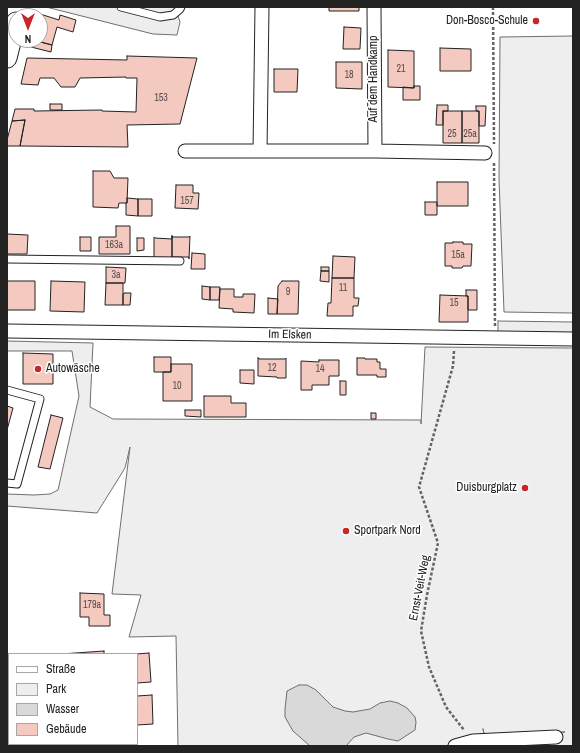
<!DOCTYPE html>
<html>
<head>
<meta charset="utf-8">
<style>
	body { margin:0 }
	#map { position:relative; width:580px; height:753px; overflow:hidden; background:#fff; font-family:"Archivo Narrow",sans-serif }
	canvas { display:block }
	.frame { position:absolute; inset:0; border:8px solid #222; pointer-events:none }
	.legend { position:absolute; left:8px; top:653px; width:130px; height:92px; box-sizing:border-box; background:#fff; border:1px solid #a7a7a7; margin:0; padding:5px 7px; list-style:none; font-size:12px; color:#222 }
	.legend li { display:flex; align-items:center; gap:8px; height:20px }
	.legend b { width:20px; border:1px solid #a7a7a7 }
	.north { position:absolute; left:8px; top:8px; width:40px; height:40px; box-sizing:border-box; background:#fff; border:1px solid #a7a7a7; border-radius:50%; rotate:180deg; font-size:11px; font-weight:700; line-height:16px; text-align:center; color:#222 }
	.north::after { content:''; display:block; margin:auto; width:14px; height:18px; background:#c62828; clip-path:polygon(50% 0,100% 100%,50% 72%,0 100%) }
</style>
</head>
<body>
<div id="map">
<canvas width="580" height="753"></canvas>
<div class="frame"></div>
<ul class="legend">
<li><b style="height:5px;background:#fff"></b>Straße</li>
<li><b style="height:11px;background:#eee"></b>Park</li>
<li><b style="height:11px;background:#d9d9d9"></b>Wasser</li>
<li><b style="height:11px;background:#f3c9c0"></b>Gebäude</li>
</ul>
<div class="north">N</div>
</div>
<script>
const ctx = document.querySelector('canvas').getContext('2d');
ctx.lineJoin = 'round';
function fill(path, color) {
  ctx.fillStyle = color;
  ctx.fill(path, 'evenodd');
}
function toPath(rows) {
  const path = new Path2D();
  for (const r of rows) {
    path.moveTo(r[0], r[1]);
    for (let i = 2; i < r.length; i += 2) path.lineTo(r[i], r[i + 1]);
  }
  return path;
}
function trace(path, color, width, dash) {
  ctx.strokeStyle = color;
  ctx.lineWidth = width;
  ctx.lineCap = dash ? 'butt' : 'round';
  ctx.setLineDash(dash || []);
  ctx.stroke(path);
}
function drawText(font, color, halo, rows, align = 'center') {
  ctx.font = font + ' "Archivo Narrow",sans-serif';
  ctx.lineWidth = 3;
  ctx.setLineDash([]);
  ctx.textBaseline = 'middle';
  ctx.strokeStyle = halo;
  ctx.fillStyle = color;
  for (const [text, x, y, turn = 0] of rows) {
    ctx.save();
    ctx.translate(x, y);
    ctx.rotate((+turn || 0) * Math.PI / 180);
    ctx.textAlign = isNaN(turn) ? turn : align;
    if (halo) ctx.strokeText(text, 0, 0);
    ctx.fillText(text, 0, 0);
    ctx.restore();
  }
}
const green = toPath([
	[573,36,573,313,504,312,499,179,500,37,573,36],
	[7,341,93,343,90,407,113,419,421,420,421,424,425,347,573,348,573,746,178,746,176,636,129,637,141,595,112,594,130,447,125,468,97,513,7,506,7,494,34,495,50,494,58,490,79,396,72,351,7,351,7,341],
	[483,729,485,737,565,732,485,738,483,729]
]);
fill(green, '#eee');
trace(green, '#6f6f6f', 1);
const parking = toPath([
	[46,7,175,7,180,22,177,35,153,34,46,7],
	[498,321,573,322,573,334,498,333,498,321]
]);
fill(parking, '#ededed');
trace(parking, '#6f6f6f', 1);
const water = toPath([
	[299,685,307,685,316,690,333,707,345,711,353,712,370,709,380,703,390,701,398,703,407,708,415,717,416,722,415,730,398,741,388,739,366,733,354,737,346,746,310,746,293,731,285,717,285,709,287,691,299,685]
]);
fill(water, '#d9d9d9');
trace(water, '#6f6f6f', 1);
const building = toPath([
	[329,7,359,7,359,11,329,11,329,7],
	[40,14,59,20,60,15,76,20,73,32,57,27,52,45,33,40,40,40,40,14],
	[344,27,361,28,360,49,343,49,344,27],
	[33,40,52,45,51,52,31,47,33,40],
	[440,48,471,49,471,71,440,71,440,48],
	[388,50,414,51,414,88,388,87,388,50],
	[127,56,197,58,180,124,127,125,128,147,20,146,25,120,12,121,15,109,34,109,34,111,102,110,102,111,136,112,137,78,126,78,126,77,80,78,75,87,61,87,54,78,40,78,38,85,21,84,27,58,127,60,127,56],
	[336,62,362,62,362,89,336,88,336,62],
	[274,69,298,69,297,92,274,92,274,69],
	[414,86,420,86,420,100,403,100,403,87,414,88,414,86],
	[50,104,62,104,62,110,50,110,50,104],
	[437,105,448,105,448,111,443,111,443,125,436,125,437,105],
	[476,106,486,106,485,126,479,126,479,111,476,111,476,106],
	[443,111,462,111,462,143,443,143,443,111],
	[462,111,479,111,479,143,462,143,462,111],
	[25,120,20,146,7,146,7,140,12,121,25,120],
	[93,171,110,171,114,178,128,178,127,203,119,203,118,208,93,207,93,171],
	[437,182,468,182,468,206,437,206,437,182],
	[176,185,193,185,193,193,199,193,198,209,175,208,176,185],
	[127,198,138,199,138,216,126,215,126,203,127,203,127,198],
	[138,199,152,199,152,216,138,216,138,199],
	[425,202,437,202,437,215,425,215,425,202],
	[116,226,130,226,130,254,99,254,99,237,116,237,116,226],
	[7,234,28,235,27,254,7,254,7,234],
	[172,236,172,260,154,259,154,237,155,238,172,239,172,236],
	[172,236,173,237,189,237,190,236,189,259,189,257,172,257,172,260,172,236],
	[80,237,91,237,91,251,80,251,80,237],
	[137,238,144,238,144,250,137,251,137,238],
	[453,242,463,242,463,244,472,244,471,266,463,266,462,268,452,268,452,266,445,266,445,243,453,243,453,242],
	[192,253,205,254,205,269,191,269,192,253],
	[333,256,355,257,354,278,332,278,333,256],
	[106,267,126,268,125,283,106,283,106,267],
	[321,267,329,267,329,271,321,271,321,267],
	[321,271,329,271,329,282,320,281,321,271],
	[332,278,354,278,354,298,359,298,358,306,353,306,353,316,327,316,328,303,331,303,332,278],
	[7,281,35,281,35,310,7,310,7,281],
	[51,281,85,282,84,312,50,311,51,281],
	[282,281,299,281,298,314,277,314,278,286,282,281],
	[106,283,123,283,123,305,105,305,106,283],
	[202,286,210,287,210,300,202,299,202,286],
	[210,287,220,287,219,300,210,300,210,287],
	[220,289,234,289,234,297,243,297,243,294,255,294,254,313,233,312,233,309,219,308,220,289],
	[466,290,477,290,477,310,468,310,468,296,466,296,466,290],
	[125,293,131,293,130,305,123,305,123,294,125,293],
	[440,295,468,296,468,322,439,322,440,295],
	[268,298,278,299,277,314,268,314,268,298],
	[23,353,53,354,53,384,23,384,23,353],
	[154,357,171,357,171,372,154,372,154,357],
	[258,358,259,358,259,359,285,359,286,358,286,378,277,378,277,377,258,376,258,358],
	[357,358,365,358,365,359,377,359,377,362,380,362,380,369,386,369,386,377,377,377,377,375,357,375,357,358],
	[319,360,339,360,339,376,329,376,329,385,312,385,312,390,301,390,301,361,319,362,319,360],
	[171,364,192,364,192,401,163,401,163,372,171,372,171,364],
	[240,370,254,370,254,384,240,383,240,370],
	[340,381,346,381,346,395,340,395,340,381],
	[204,396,231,396,231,403,246,403,246,417,204,417,204,396],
	[7,406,13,408,7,430,7,406],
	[185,410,201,410,201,417,185,416,185,410],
	[371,413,376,413,376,419,371,419,371,413],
	[51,415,63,418,50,469,38,467,51,415],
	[80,593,104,594,104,615,110,615,110,626,89,626,89,617,80,617,80,593],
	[104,651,104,654,61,654,104,651],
	[149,653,151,682,137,683,137,654,136,654,149,653],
	[7,657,9,657,9,680,7,681,7,657],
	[152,695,153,724,137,725,137,696,152,695],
	[47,744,71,744,72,746,48,746,47,744],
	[107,744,131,744,131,746,107,746,107,744]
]);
fill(building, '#f3c9c0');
trace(building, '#222', 1);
const service = toPath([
	[121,7,160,17,173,15,180,9,181,7],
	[7,259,180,261],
	[7,390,40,399,17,484,7,483]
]);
const minor = toPath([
	[262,7,260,151,375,151],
	[374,7,375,151,485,153],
	[185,151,260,151],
	[7,331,573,339],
	[7,689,9,689],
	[90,744,90,746],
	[455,746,473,741,556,737]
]);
const secondary = toPath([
	[7,58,16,22]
]);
trace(service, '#222', 9);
trace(minor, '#222', 15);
trace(secondary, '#222', 21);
trace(toPath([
	[493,7,494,144],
	[494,163,495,326],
	[454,351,453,366,419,487,438,543,427,595,421,631,429,667,446,707,464,730]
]), '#646464', 2.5, [3, 2]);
trace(service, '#fff', 7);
trace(minor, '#fff', 13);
trace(secondary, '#fff', 19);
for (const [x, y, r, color] of [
	[536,21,4,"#c62828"],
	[38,369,4,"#c62828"],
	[525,488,4,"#c62828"],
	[346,531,4,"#c62828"]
]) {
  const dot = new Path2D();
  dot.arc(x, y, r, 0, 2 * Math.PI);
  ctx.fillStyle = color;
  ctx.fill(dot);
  trace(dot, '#fff', 1.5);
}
drawText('10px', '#564c4a', null, [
	["21",401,69],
	["18",349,75],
	["153",161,98],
	["25",452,134],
	["25a",470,134],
	["157",187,201],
	["163a",114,245],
	["15a",458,255],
	["3a",116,275],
	["11",343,288],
	["9",288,292],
	["15",454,303],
	["12",272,368],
	["14",320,369],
	["10",177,386],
	["179a",92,605]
]);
drawText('12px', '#222', '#fff', [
	["Don-Bosco-Schule",528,21],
	["Autowäsche",46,369,"left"],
	["Duisburgplatz",517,488],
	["Sportpark Nord",354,531,"left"]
], 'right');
drawText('12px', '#222', '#fff', [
	["Auf dem Handkamp",374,79,-90],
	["Im Elsken",290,335,1],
	["Ernst-Veit-Weg",420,588,-79]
]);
</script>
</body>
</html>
